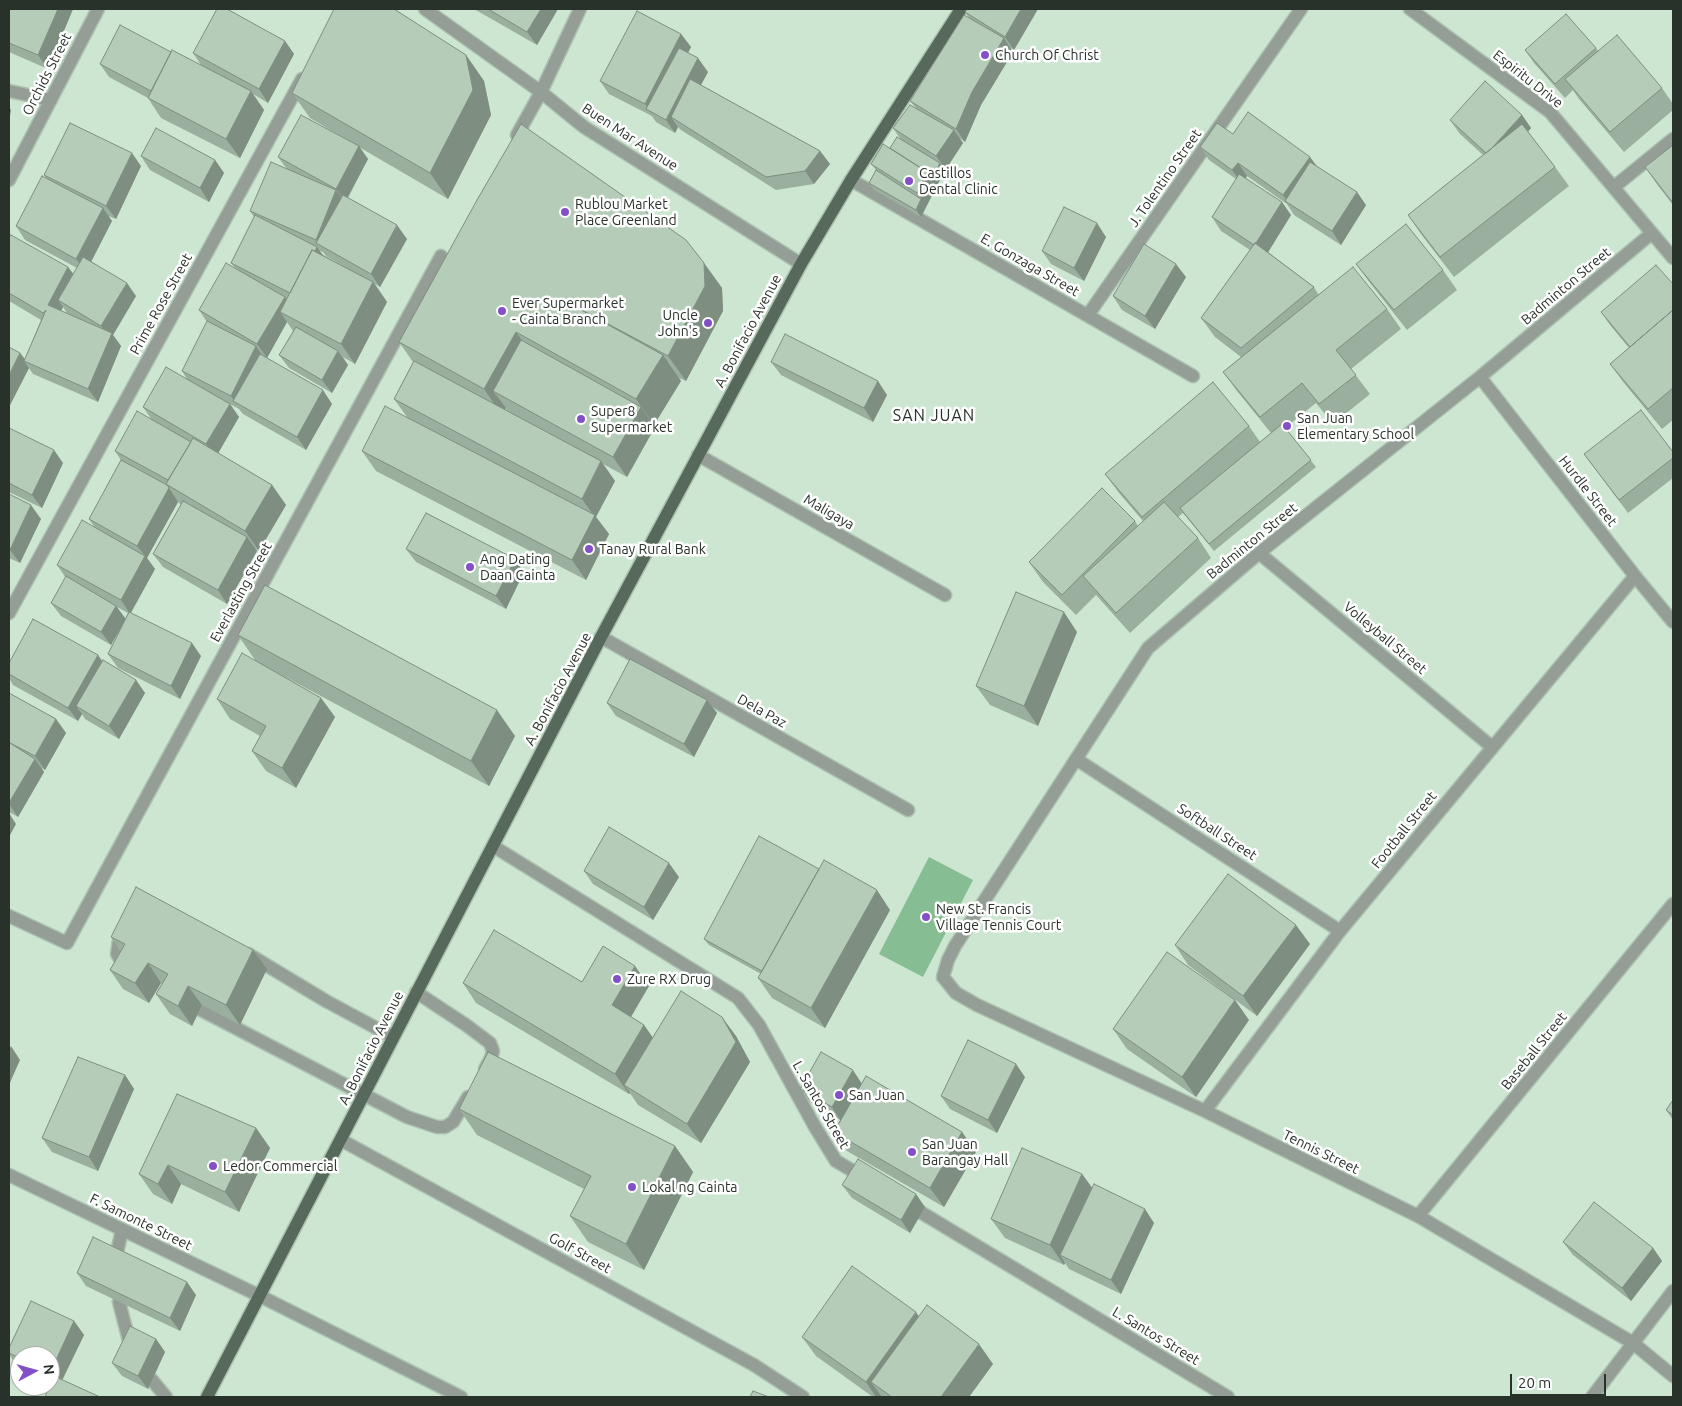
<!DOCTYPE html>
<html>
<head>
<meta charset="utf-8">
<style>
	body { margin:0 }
	#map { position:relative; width:1682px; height:1406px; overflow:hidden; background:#cde6d2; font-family:Ubuntu,sans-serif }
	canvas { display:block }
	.frame { position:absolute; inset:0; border:10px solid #29322a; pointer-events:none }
	.north { position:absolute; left:10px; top:1346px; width:50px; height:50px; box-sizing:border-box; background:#fff; border:1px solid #a9adaa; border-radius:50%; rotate:84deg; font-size:14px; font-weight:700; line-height:20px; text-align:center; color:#29322a }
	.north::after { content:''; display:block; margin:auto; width:18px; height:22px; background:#8450c8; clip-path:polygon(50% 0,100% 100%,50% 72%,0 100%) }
	.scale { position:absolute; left:1510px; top:1374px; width:96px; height:22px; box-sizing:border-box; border:2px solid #29322a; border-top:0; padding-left:6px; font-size:15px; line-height:18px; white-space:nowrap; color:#29322a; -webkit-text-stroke:4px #fff; paint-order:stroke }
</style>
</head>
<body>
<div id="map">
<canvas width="1682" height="1406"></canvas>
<div class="frame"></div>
<div class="north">N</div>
<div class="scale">20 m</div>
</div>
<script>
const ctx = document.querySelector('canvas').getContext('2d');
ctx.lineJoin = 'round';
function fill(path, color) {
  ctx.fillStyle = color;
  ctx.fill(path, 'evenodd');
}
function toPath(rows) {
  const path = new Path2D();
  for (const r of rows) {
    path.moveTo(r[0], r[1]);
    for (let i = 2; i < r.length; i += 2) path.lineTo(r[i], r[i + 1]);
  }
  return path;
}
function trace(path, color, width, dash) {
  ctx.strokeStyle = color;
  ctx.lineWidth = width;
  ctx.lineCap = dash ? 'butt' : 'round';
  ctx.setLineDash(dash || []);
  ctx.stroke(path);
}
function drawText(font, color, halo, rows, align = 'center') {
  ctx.font = font + ' Ubuntu,sans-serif';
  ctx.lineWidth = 5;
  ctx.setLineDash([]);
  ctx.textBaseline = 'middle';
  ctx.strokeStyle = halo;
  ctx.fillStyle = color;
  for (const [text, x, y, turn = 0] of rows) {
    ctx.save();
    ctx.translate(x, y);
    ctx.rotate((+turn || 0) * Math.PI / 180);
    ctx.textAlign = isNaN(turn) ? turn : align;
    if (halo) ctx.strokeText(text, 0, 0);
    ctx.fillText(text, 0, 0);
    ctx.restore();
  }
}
fill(toPath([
	[929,857,973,880,923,977,879,954]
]), '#87bd92');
const minor = toPath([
	[425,9,541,92,584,127,801,264],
	[1410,9,1550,112,1673,258],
	[9,91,51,100],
	[517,135,541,92,580,9],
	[9,180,98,9],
	[851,180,1193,376],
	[1614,187,1673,139],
	[1652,233,1480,377,1259,553,1148,648,955,946,948,960,943,977,956,993,977,1005,1205,1111,1418,1216,1633,1343,1673,1376],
	[1088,315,1301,9],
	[1480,377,1635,576,1673,622],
	[698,455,945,595],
	[1259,553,1492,747],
	[9,613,302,79],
	[601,637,908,810],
	[1076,759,1340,931],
	[493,846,738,998,759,1025,815,1127,836,1161,865,1178],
	[9,916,67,943,441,256],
	[124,933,119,941,117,954,126,969],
	[248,954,326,1001,393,1037],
	[416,992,466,1025,490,1043,493,1051,491,1058,485,1069],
	[201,1010,407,1117,437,1127,445,1127,453,1122,468,1097],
	[1205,1111,1340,931,1635,576],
	[341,1140,754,1365,803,1397],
	[9,1175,260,1296,461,1397],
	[907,1204,1228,1397],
	[1418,1216,1673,904],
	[116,1257,122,1230],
	[119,1302,131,1348],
	[152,1380,166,1397],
	[1592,1397,1673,1291]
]);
const major = toPath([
	[207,1397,601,637,801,264,851,180,961,9]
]);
trace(minor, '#acc2b0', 15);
trace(major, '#acc2b0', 15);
trace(minor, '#949e96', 12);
trace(major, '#57695a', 12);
fill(toPath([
	[9,9,73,9,48,69,9,52],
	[474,9,558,9,537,45],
	[1038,9,1014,50,1011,48,1013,52,981,105,965,142,959,138,963,143,946,169,943,167,945,170,921,217,874,190,869,183,876,170,871,164,890,148,902,141,893,128,916,108,910,101,969,18,965,12],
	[681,34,691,47,688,53,708,72,701,85,820,151,830,164,814,184,776,190,681,130,678,127,675,133,656,122,652,116,609,94,600,81],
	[285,41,294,54,268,103,253,94,264,110,240,158,161,118,148,98,109,77,100,64,171,52,201,65,193,53],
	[1596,48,1598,51,1662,88,1673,104,1673,110,1624,152,1579,99,1573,90,1565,98,1534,63,1525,50],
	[466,55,484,81,491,115,448,199,359,147,368,159,348,198,407,239,380,287,375,284,387,302,355,364,343,357,348,365,332,393,289,368,279,355,293,331,287,322,267,358,332,404,306,450,243,414,239,409,230,404,239,417,218,453,272,485,286,505,259,551,255,549,257,551,227,604,163,567,153,554,181,505,178,502,147,558,155,569,131,613,201,656,180,699,118,668,108,654,122,625,111,645,61,616,51,603,66,578,57,565,95,528,89,519,121,460,115,451,152,420,143,407,187,379,182,371,207,322,199,310,235,268,231,263,254,217,250,211,287,169,278,157,349,141,310,118,292,93],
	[320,251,323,252,326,256,348,269,323,255],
	[117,607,128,613,125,619],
	[1522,115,1531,128,1528,132,1555,167,1569,186,1454,277,1421,234,1408,215,1483,155,1460,134,1450,120],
	[1233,134,1310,157,1317,166,1366,205,1341,245,1294,215,1287,204,1247,176,1246,178,1291,215,1268,252,1314,287,1318,294,1387,309,1401,329,1351,369,1370,394,1333,424,1316,403,1285,428,1316,467,1214,551,1183,513,1178,517,1198,538,1211,558,1130,633,1096,595,1076,615,1043,582,1029,562,1135,521,1138,526,1143,521,1119,493,1105,474,1249,426,1260,442,1271,433,1237,391,1223,372,1241,357,1215,337,1201,318,1250,250,1221,231,1212,217,1236,179,1209,160,1200,147],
	[1673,145,1673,205,1659,187,1645,167],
	[141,156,215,160,224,173,209,202,150,170],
	[141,166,116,219,108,216,112,221,91,261,136,296,113,335,121,346,98,402,33,374,29,368,9,407,20,353,25,359,41,320,9,301,9,238,68,267,73,274,77,268,25,240,16,226,46,178,44,175],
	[63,307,67,313,61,311],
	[1106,237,1084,281,1051,264,1042,251],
	[704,263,722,288,723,311,686,381,679,378,681,381,654,425,653,424,655,427,627,477,603,464,615,481,596,517,609,534,586,580,376,471,362,451,407,417,394,399,413,362,399,342],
	[506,408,507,411,529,422,505,410],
	[1356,264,1443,270,1457,290,1407,330,1370,283],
	[1186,277,1155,329,1122,310,1113,296],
	[1673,284,1673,420,1662,429,1624,383,1610,364,1629,348,1610,325,1601,312],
	[771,362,887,395,873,422,781,375],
	[9,428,63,463,42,508,9,492],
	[1673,452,1673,478,1628,513,1584,454],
	[9,494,41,519,20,563,9,558],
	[406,549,524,572,506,609,416,562],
	[1077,632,1038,726,990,705,976,686],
	[238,635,515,736,489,786,274,671,321,698,335,717,296,788,266,771,252,751,260,736,230,719,217,699,255,660],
	[98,655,102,662,136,680,145,693,119,739,85,719,82,714,78,721,13,685,9,678,9,663],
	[9,693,56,719,66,733,45,770,42,768,44,772,18,817,9,812],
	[707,700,717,713,694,757,616,716,607,703],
	[819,869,890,910,825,1028,772,998,758,978,761,974,709,945,704,939],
	[584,871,679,877,653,920,593,884],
	[111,937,267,969,240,1025,202,1005,192,1026,170,1014,156,994,162,984,161,983,149,1003,123,989,110,970,120,951],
	[1310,944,1257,1016,1188,965,1175,945],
	[582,982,649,986,631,1017,644,1025,653,1038,736,1036,750,1062,701,1143,638,1105,630,1093,629,1094,476,1003,463,983],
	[1249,1020,1196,1097,1127,1049,1113,1029],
	[125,1075,134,1089,98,1171,52,1152,42,1138],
	[1025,1077,997,1133,950,1109,941,1096],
	[862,1083,962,1132,976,1152,944,1207,847,1151,834,1132,840,1120,810,1102,800,1089],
	[1673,1100,1673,1120,1666,1110],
	[459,1109,675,1146,693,1172,644,1270,588,1242,570,1216,584,1189,477,1135],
	[256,1128,270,1148,239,1212,181,1184,172,1204,153,1194,139,1174],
	[1082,1174,1092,1188,1154,1223,1121,1294,1069,1269,1065,1263,1064,1265,1005,1238,991,1219],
	[842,1185,925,1207,910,1233,852,1198],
	[1563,1242,1653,1248,1662,1261,1631,1301,1573,1255],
	[77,1273,196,1295,180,1331,86,1286],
	[919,1317,993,1364,969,1397,873,1397,816,1356,802,1337],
	[74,1321,84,1335,63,1379,51,1382,50,1382,50,1356,20,1356,20,1367,16,1365,9,1354,9,1348],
	[156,1339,165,1352,148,1389,122,1376,112,1363]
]), '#9baf9e');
fill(toPath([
	[58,9,73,9,48,69,38,55],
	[541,9,558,9,537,45,527,32],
	[1021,9,1038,9,1014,50,1005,37],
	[681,34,691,47,656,114,649,110,645,104],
	[1004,38,1013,52,981,105,965,142,956,129,972,92],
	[285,41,294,54,268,103,259,89],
	[466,55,484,81,491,115,448,199,430,173],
	[698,58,708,72,680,123,671,117,678,127,675,133,666,120],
	[251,91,264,110,240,158,226,139],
	[9,107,11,110,9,122],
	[1522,115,1531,128,1496,167,1487,154],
	[954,130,963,143,946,169,936,156],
	[359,146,368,159,345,202,336,189],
	[820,151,830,164,814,184,805,171],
	[132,153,141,166,116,219,106,206],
	[1310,157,1319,170,1290,205,1283,195],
	[215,160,224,173,209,202,200,188],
	[940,163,945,170,921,217,916,210,921,199,917,193,927,172],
	[1238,163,1247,176,1242,184,1232,170],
	[336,190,346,204,318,244,316,240],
	[1357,192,1366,205,1341,245,1332,231],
	[1282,202,1291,215,1264,259,1255,245],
	[103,208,112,221,86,272,76,259],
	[1097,223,1106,237,1084,281,1074,268],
	[397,225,407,239,380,287,371,274],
	[317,247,326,260,293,294],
	[704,263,722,288,723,311,686,381,668,356],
	[1176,264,1186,277,1155,329,1145,316],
	[68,267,78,280,58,300,63,307,57,318,48,305],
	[373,282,387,302,355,364,341,344],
	[127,283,136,296,113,335,121,346,98,402,88,389,109,339,101,326],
	[285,297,294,311,280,312,287,322,267,358,257,344],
	[516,332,534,357,493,391,506,408,502,415,484,389],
	[256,346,265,359,235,402,231,396],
	[338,351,348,365,332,393,322,380],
	[20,353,27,362,24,361,29,368,9,407,9,375],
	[663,355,681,381,654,425,636,399],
	[878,381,887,395,873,422,864,408],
	[323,390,332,404,306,450,297,437],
	[230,404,239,417,216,457,206,444],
	[641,407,655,427,627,477,613,457],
	[54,450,63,463,42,508,32,495],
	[601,461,615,481,596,517,609,534,586,580,572,560,594,516,582,499],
	[272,485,286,505,259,551,245,531],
	[169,488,178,502,147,558,155,569,130,614,121,600,145,556,137,546],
	[31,505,41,519,20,563,10,550],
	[247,537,257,551,227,604,218,590],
	[515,559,524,572,506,609,496,596],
	[116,606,126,619,111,645,101,632],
	[1064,612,1077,632,1038,726,1024,706],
	[192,643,201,656,180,699,171,686],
	[98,655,107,668,76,706,82,714,78,721,68,708],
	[136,680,145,693,119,739,109,726],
	[321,698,335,717,296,788,282,768],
	[707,700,717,713,694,757,684,744],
	[497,710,515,736,489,786,471,761],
	[56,719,66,733,45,770,35,756],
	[35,759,44,772,18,817,9,804,9,803],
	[9,813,16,824,9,837],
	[669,863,679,877,653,920,644,907],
	[877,890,890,910,825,1028,811,1008],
	[1296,925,1310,944,1257,1016,1243,996],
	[253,950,267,969,240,1025,226,1005],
	[148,963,161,983,149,1003,135,983],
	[635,966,649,986,626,1025,612,1005],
	[188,986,202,1005,192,1026,178,1006],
	[1235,1000,1249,1020,1196,1097,1182,1077],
	[722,1017,736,1036,750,1062,701,1143,687,1124],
	[644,1025,658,1045,624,1085,630,1093,629,1094,615,1074],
	[11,1046,20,1060,9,1085,9,1050],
	[1016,1064,1025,1077,997,1133,988,1120],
	[853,1070,862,1084,841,1121,832,1107],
	[125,1075,134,1089,98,1171,89,1157],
	[256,1128,270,1148,239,1212,225,1192],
	[962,1132,976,1152,944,1207,930,1188],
	[675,1146,693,1172,644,1270,626,1244],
	[168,1165,181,1184,172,1204,158,1184],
	[1082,1174,1096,1193,1060,1255,1065,1263,1064,1265,1050,1245],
	[916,1194,925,1207,910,1233,901,1220],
	[1145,1209,1154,1223,1121,1294,1111,1280],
	[1653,1248,1662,1261,1631,1301,1622,1288],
	[187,1282,196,1295,180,1331,170,1318],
	[916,1312,929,1332,871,1382,882,1397,876,1397,866,1382],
	[74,1321,84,1335,59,1386,50,1373],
	[156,1339,165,1352,148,1389,138,1376],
	[979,1344,993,1364,969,1397,941,1397]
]), '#7e8f81');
const building = toPath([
	[9,9,58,9,38,55,9,43,9,9],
	[217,9,227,9,285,41,259,89,193,53,217,9],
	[334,9,394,9,466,55,473,90,430,173,292,93,334,9],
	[488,9,541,9,527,32,488,9],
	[967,9,1012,9,1011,9,1021,9,1005,37,965,12,967,9],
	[637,11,681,34,645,104,600,81,637,11],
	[1566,14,1596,48,1555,84,1525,50,1566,14],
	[964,15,1004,38,972,92,956,129,910,101,964,15],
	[120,25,171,52,151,91,100,64,120,25],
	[1617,35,1662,88,1610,132,1565,79,1617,35],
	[679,48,698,58,666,120,646,109,679,48],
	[172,50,251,91,226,139,148,98,172,50],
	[690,79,820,151,805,171,766,177,671,117,690,79],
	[1485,81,1522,115,1491,149,1486,153,1450,120,1485,81],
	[910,105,954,130,936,156,893,128,910,105],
	[1248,112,1310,157,1283,195,1238,163,1232,170,1200,147,1217,123,1233,134,1248,112],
	[301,115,359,146,336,189,278,157,301,115],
	[70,123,132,153,106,206,44,175,70,123],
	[521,124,686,240,704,263,705,286,668,356,565,301,663,355,636,399,516,332,484,389,399,342,477,200,521,124],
	[1522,124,1555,167,1440,257,1408,215,1522,124],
	[156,128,215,160,200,188,141,156,156,128],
	[897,137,940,163,932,179,927,172,890,148,897,137],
	[883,144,927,172,917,193,871,164,883,144],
	[1673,145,1673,203,1645,167,1673,145],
	[271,162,336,190,316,240,250,211,271,162],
	[1310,162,1357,192,1332,231,1285,201,1310,162],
	[876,170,921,199,916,210,869,183,876,170],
	[1239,174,1282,202,1256,243,1255,243,1254,245,1212,217,1239,174],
	[42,176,103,208,76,259,16,226,42,176],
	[343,195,397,225,371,274,316,243,343,195],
	[1064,207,1097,223,1074,268,1042,251,1064,207],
	[255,215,317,247,315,251,312,250,290,293,231,263,255,215],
	[1406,224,1443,270,1394,310,1356,264,1406,224],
	[11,235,68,267,48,305,112,333,88,389,24,361,46,310,43,313,9,293,9,238,11,235],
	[1255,243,1314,287,1241,348,1201,318,1255,243],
	[1144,244,1176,264,1145,316,1113,296,1144,244],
	[312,250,373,282,341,344,280,312,312,250],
	[83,257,127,283,101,326,58,300,83,257],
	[226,263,285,297,257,344,199,310,226,263],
	[1656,265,1673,284,1673,310,1630,347,1601,312,1656,265],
	[1353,267,1387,309,1336,350,1356,375,1319,404,1302,383,1260,417,1223,372,1353,267],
	[1673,310,1673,388,1648,409,1610,364,1673,310],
	[207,321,256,346,231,396,182,371,207,321],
	[296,327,338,351,322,380,279,355,296,327],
	[785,334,878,381,864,408,771,362,785,334],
	[521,340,641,407,613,457,493,391,521,340],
	[9,347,20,353,9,375,9,347],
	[260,354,323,390,297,437,233,401,260,354],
	[414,361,601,461,582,499,394,399,414,361],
	[166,367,230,404,206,444,143,407,166,367],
	[1213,382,1249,426,1142,517,1105,474,1213,382],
	[385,406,595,515,572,560,362,451,385,406],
	[1641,410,1673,452,1673,458,1619,500,1584,454,1641,410],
	[137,411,191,442,168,480,115,451,137,411],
	[1282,424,1311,460,1209,544,1180,508,1282,424],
	[9,428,54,450,32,495,9,483,9,428],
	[193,438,272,485,245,531,166,484,193,438],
	[121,460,167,485,169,488,137,546,89,519,121,460],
	[1102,488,1135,521,1062,595,1029,562,1102,488],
	[9,494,31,505,10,550,9,549,9,494],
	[183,501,247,537,218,590,153,554,183,501],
	[1164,502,1198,538,1116,613,1083,576,1164,502],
	[426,513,515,559,496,596,406,549,426,513],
	[82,520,145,556,121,600,57,565,82,520],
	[66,576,116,606,101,632,51,603,66,576],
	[265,585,497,710,471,761,238,635,265,585],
	[1016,592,1064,612,1024,706,976,686,1016,592],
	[129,612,192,643,171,686,108,654,129,612],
	[33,619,98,655,68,708,9,674,9,663,33,619],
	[242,653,321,698,282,768,252,751,266,726,217,699,242,653],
	[630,659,707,700,684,744,607,703,630,659],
	[103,660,136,680,109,726,76,706,103,660],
	[9,693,56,719,35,756,10,743,35,759,9,803,9,693],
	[609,827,669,863,644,907,584,871,609,827],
	[759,836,819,869,762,971,704,939,759,836],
	[824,860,877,890,811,1008,758,978,824,860],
	[1228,874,1296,925,1243,996,1175,945,1228,874],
	[136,887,253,950,226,1005,188,986,178,1006,156,994,168,974,148,963,135,983,110,970,125,944,111,937,136,887],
	[494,930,582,982,603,946,635,966,612,1005,644,1025,615,1074,463,983,494,930],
	[1167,952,1235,1000,1182,1077,1113,1029,1167,952],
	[681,991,722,1017,736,1042,687,1124,624,1085,681,991],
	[968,1040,1016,1064,988,1120,941,1096,968,1040],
	[488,1052,675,1146,626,1244,570,1216,591,1176,459,1109,488,1052],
	[821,1052,853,1070,832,1107,800,1089,821,1052],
	[78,1057,125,1075,89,1157,42,1138,78,1057],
	[866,1076,962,1132,930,1188,834,1132,866,1076],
	[177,1094,256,1128,225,1192,168,1165,158,1184,139,1174,177,1094],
	[1673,1100,1673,1115,1666,1110,1673,1100],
	[1022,1148,1082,1174,1050,1245,991,1219,1022,1148],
	[858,1159,916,1194,901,1220,842,1185,858,1159],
	[1094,1184,1145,1209,1111,1280,1060,1255,1094,1184],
	[1594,1202,1653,1248,1622,1288,1563,1242,1594,1202],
	[93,1237,187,1282,170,1318,77,1273,93,1237],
	[852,1266,916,1312,866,1382,802,1337,852,1266],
	[31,1301,74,1321,50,1373,50,1356,20,1356,20,1358,9,1353,9,1348,31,1301],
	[927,1305,979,1344,941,1397,892,1397,871,1382,927,1305],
	[130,1326,156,1339,138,1376,112,1363,130,1326],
	[54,1376,100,1397,45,1397,54,1376],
	[753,1391,769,1397,750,1397,753,1391]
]);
fill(building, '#b4ccb8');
trace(building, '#7e8f81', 1);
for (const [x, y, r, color] of [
	[985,55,5,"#8450c8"],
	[909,181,5,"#8450c8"],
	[565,212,5,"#8450c8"],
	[502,311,5,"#8450c8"],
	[708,323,5,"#8450c8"],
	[581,419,5,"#8450c8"],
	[1287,426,5,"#8450c8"],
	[589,549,5,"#8450c8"],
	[470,567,5,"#8450c8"],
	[926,917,5,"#8450c8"],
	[617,979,5,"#8450c8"],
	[839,1095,5,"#8450c8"],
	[912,1152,5,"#8450c8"],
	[213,1166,5,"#8450c8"],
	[632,1187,5,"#8450c8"]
]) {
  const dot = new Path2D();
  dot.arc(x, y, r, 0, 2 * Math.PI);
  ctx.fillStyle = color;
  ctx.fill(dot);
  trace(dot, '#fff', 2);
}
drawText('14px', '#29322a', '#fff', [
	["Church Of Christ",995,55],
	["Castillos",919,173],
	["Dental Clinic",919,189],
	["Rublou Market",575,204],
	["Place Greenland",575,220],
	["Ever Supermarket",512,303],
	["- Cainta Branch",512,319],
	["Uncle",698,315,"right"],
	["John's",698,331,"right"],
	["Super8",591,411],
	["Supermarket",591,427],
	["San Juan",1297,418],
	["Elementary School",1297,434],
	["Tanay Rural Bank",599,549],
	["Ang Dating",480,559],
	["Daan Cainta",480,575],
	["New St. Francis",936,909],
	["Village Tennis Court",936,925],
	["Zure RX Drug",627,979],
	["San Juan",849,1095],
	["San Juan",922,1144],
	["Barangay Hall",922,1160],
	["Ledor Commercial",223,1166],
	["Lokal ng Cainta",642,1187]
], 'left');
drawText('14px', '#29322a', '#fff', [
	["Orchids Street",47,74,-63],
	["Espiritu Drive",1528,79,38],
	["Buen Mar Avenue",630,137,33],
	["J. Tolentino Street",1165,178,-55],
	["E. Gonzaga Street",1030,265,30],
	["Badminton Street",1566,286,-40],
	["Prime Rose Street",161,304,-61],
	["A. Bonifacio Avenue",748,331,-62],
	["Hurdle Street",1588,491,52],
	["Maligaya",829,512,30],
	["Badminton Street",1252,541,-39],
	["Everlasting Street",241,592,-61],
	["Volleyball Street",1385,638,40],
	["A. Bonifacio Avenue",558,689,-62],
	["Dela Paz",762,711,29],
	["Football Street",1404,830,-51],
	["Softball Street",1217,832,33],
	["A. Bonifacio Avenue",371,1048,-63],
	["Baseball Street",1534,1051,-51],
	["L. Santos Street",821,1105,60],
	["Tennis Street",1321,1152,26],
	["F. Samonte Street",141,1222,26],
	["Golf Street",580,1253,29],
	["L. Santos Street",1156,1336,31]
]);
ctx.letterSpacing = '1px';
drawText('16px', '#29322a', '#fff', [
	["SAN JUAN",934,416]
]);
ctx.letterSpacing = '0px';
</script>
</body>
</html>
